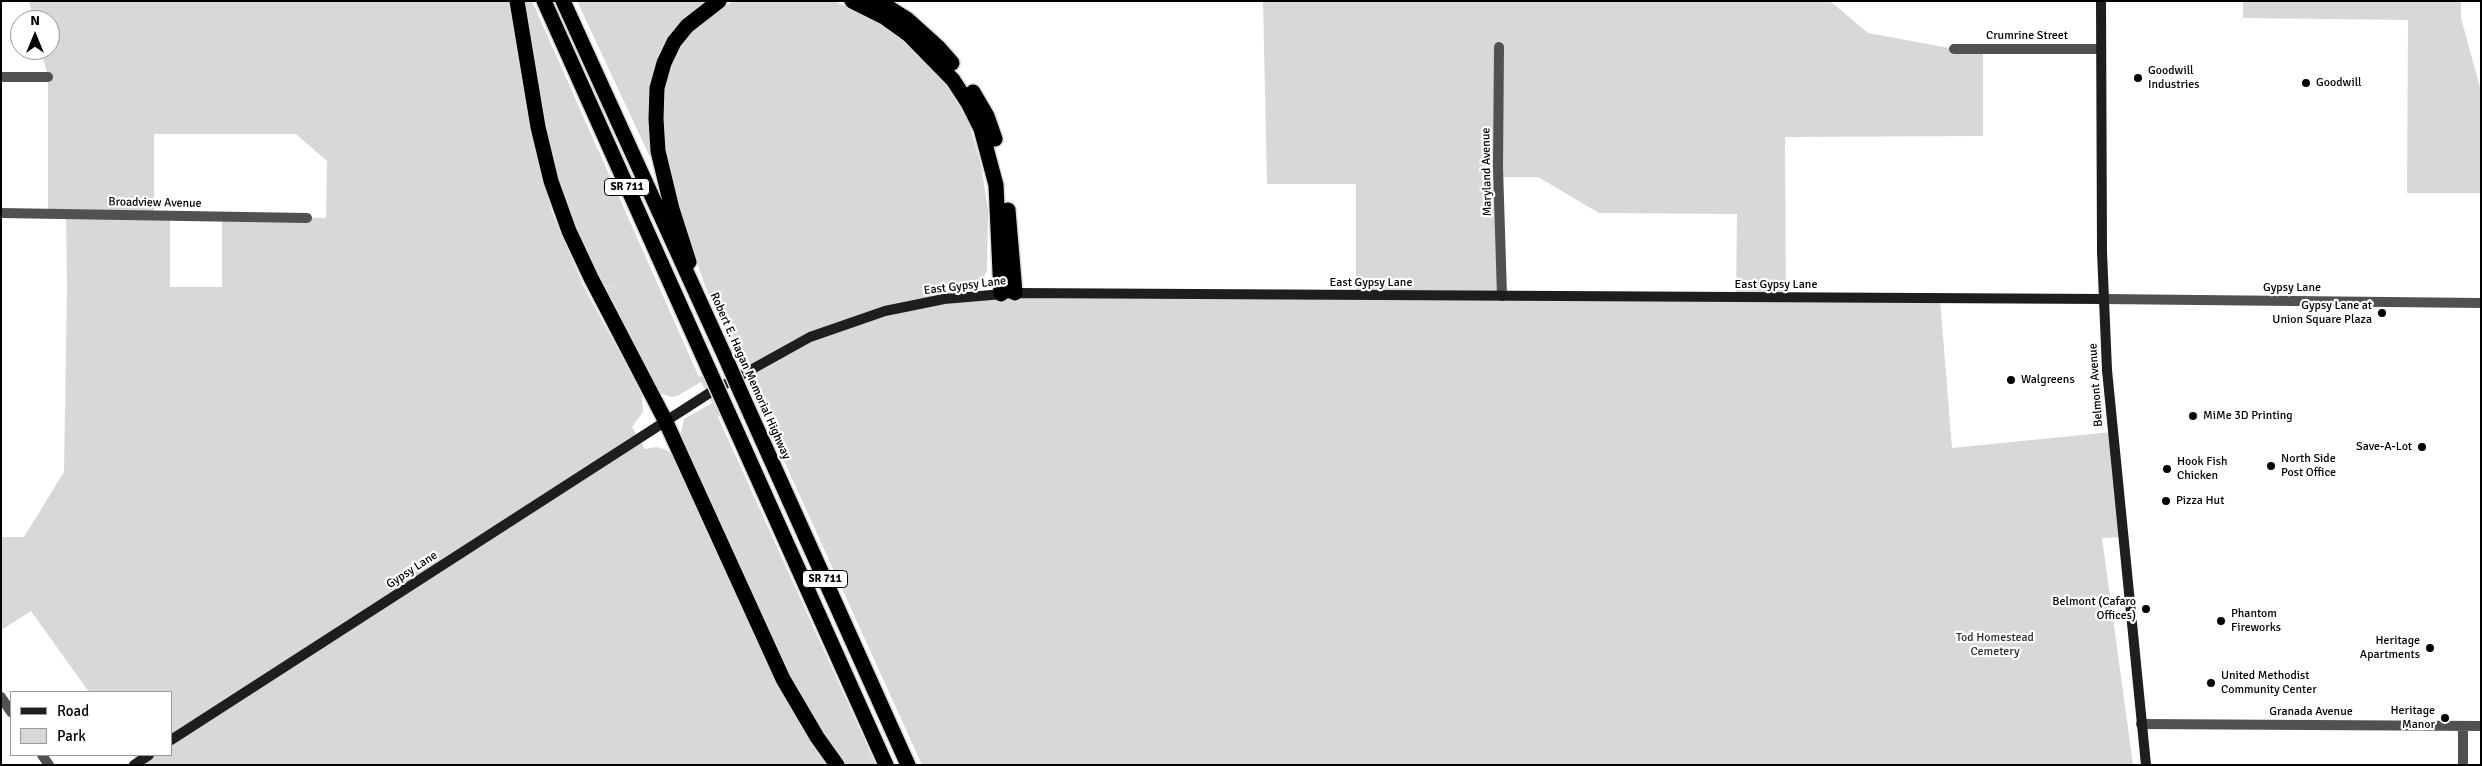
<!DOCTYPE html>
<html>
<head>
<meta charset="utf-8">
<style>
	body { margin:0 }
	#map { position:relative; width:2482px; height:766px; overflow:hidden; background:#fff; font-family:Signika,sans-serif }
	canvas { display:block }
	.frame { position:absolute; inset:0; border:2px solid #000; pointer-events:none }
	.legend { position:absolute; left:10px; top:691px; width:162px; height:65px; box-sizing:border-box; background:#fff; border:1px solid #999; margin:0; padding:6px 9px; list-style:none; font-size:15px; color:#000 }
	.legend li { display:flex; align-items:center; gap:10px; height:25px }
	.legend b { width:25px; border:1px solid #999 }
	.north { position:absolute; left:10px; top:10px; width:50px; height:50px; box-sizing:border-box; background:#fff; border:1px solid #999; border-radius:50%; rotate:0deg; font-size:14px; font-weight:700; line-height:20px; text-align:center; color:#000 }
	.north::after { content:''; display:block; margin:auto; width:18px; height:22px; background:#000; clip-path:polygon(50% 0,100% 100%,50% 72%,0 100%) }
</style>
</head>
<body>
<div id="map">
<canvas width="2482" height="766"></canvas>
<div class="frame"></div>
<ul class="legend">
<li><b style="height:6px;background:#1e1e1e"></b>Road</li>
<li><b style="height:14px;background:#d8d8d8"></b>Park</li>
</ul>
<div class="north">N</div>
</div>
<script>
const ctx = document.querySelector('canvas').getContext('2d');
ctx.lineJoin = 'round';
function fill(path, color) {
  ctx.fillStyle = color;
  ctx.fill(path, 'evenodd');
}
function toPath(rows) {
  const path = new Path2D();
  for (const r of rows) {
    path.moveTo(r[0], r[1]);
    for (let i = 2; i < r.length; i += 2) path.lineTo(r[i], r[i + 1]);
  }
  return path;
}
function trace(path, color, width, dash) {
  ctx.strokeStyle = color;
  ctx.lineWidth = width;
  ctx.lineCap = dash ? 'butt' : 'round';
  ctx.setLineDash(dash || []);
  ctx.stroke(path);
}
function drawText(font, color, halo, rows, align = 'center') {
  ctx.font = font + ' Signika,sans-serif';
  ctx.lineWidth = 4.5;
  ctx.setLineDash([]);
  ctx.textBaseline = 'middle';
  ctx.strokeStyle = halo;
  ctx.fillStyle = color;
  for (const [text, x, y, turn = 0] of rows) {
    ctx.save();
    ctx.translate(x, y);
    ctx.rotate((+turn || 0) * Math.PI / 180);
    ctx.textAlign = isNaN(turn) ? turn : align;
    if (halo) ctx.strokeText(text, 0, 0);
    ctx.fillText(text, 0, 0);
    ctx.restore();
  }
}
fill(toPath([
	[29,1,510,1,543,180,552,212,584,287,642,394,643,412,632,427,645,449,656,447,664,449,671,453,676,461,754,632,792,710,827,765,134,765,138,762,133,755,171,755,171,692,89,692,31,611,1,630,1,537,24,537,64,472,67,287,66,214,48,214,48,77,41,50,50,50,50,20,33,20],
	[154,134,296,134,327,161,326,218,222,216,222,287,170,287,170,216,154,215],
	[523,1,532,1,699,377,710,372,728,412,718,417,876,765,842,765,801,701,680,438,684,419,712,403,701,382,677,396,672,397,660,393,602,287,616,286,602,286,586,252,550,153],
	[577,1,709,1,669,42,656,170],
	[733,1,834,1,879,22,921,55,941,77,967,117,981,164,988,211,987,271,983,278,971,287,955,293,1356,295,1356,184,1267,184,1263,1,1830,1,1868,33,1954,49,1983,49,1983,136,1785,137,1786,297,1940,299,1952,448,2112,432,2122,537,2102,538,2133,765,922,765,706,289,674,192,663,144,662,108,665,81,673,59,696,26],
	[1499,177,1538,177,1599,213,1737,214,1736,297,1502,296],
	[2243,1,2461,1,2461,18,2481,91,2481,193,2407,193,2408,20,2243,18]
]), '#d8d8d8');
const motorway = toPath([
	[517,1,538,127,551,181,569,231,591,278,665,420,783,679,817,737,837,765],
	[544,1,710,372],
	[563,1,727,361],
	[852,1,884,17,909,35,953,80,968,103,981,129,996,185,1001,294],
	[878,1,907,19,938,47,952,63],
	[973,92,987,116,995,139],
	[1008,210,1015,293],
	[689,262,672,209,658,151,656,119,657,88,664,63,674,42,687,26,719,1],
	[741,393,908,765],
	[728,412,886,765]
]);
trace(motorway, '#dbdbdb', 18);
trace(toPath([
	[1499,47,1498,167,1502,296],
	[1954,49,2101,49],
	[1,77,48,77],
	[1,213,307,218],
	[1,697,11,712],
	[2141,724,2481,726],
	[2463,726,2463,765],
	[42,755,49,765]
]), '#515151', 10);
trace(toPath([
	[2104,299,2481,303]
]), '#515151', 10);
trace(toPath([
	[2101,1,2102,252,2107,370,2146,765],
	[171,740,711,392,810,337,885,311,944,299,1015,293,2104,299],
	[134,765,149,755]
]), '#1e1e1e', 10);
trace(motorway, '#000', 15);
const motorwayBridge = toPath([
	[727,361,741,393],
	[710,372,728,412]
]);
trace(motorwayBridge, '#dbdbdb', 18, []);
trace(motorwayBridge, '#000', 15);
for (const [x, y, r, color] of [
	[2138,78,5,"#000"],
	[2306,83,5,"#000"],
	[2382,313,5,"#000"],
	[2011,380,5,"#000"],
	[2193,416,5,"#000"],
	[2422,447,5,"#000"],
	[2271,466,5,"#000"],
	[2167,469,5,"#000"],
	[2166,501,5,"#000"],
	[2146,609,5,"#000"],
	[2221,621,5,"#000"],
	[2430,648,5,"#000"],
	[2211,683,5,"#000"],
	[2445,718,5,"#000"]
]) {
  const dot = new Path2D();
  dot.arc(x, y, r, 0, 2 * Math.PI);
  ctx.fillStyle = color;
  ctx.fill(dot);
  trace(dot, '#fff', 2);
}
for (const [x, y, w] of [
	[627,187,45],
	[825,579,45]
]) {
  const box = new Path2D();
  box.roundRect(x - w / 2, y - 8.5, w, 17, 4);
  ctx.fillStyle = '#fff';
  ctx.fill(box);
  trace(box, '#000', 1);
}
drawText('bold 11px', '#000', null, [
	["SR 711",627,187],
	["SR 711",825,579]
]);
drawText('12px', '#000', '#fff', [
	["Crumrine Street",2027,36],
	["Maryland Avenue",1487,172,-91],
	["Broadview Avenue",155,203,1],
	["East Gypsy Lane",1371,283],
	["East Gypsy Lane",1776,285],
	["East Gypsy Lane",965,286,-7],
	["Gypsy Lane",2292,288],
	["Robert E. Hagan Memorial Highway",750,376,66],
	["Belmont Avenue",2096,385,-94],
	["Gypsy Lane",412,570,-33],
	["Granada Avenue",2311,712]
]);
drawText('12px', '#000', '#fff', [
	["Goodwill",2148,71],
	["Industries",2148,85],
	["Goodwill",2316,83],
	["Gypsy Lane at",2372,306,"right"],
	["Union Square Plaza",2372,320,"right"],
	["Walgreens",2021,380],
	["MiMe 3D Printing",2203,416],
	["Save-A-Lot",2412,447,"right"],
	["North Side",2281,459],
	["Post Office",2281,473],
	["Hook Fish",2177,462],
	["Chicken",2177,476],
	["Pizza Hut",2176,501],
	["Belmont (Cafaro",2136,602,"right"],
	["Offices)",2136,616,"right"],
	["Phantom",2231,614],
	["Fireworks",2231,628],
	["Heritage",2420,641,"right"],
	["Apartments",2420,655,"right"],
	["United Methodist",2221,676],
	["Community Center",2221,690],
	["Heritage",2435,711,"right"],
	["Manor",2435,725,"right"]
], 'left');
drawText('12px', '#2f2f2f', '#fff', [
	["Tod Homestead",1995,638],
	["Cemetery",1995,652]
]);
</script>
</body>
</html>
